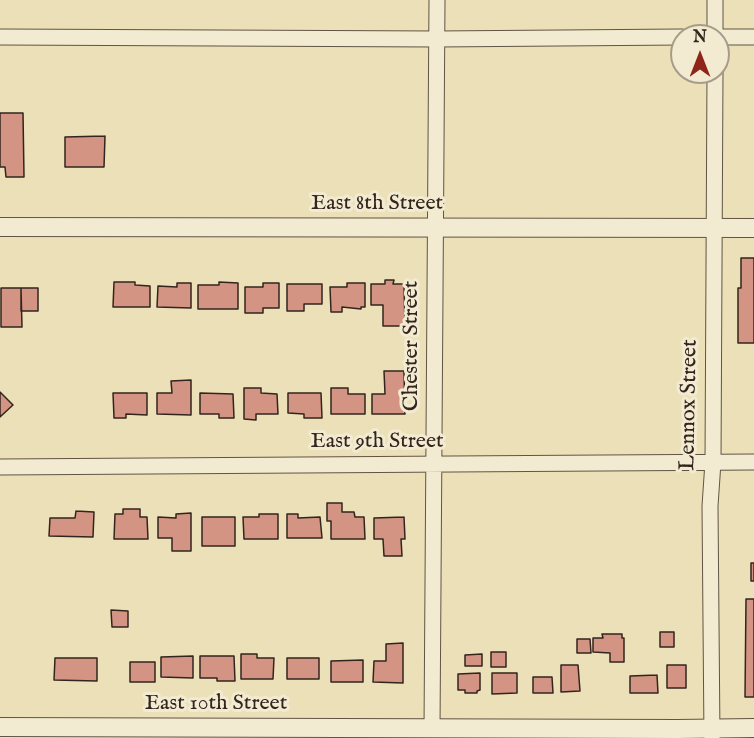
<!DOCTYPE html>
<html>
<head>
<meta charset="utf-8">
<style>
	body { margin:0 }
	#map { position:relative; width:754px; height:738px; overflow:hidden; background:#ebe0b8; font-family:"IM FELL English",serif }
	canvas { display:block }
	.north { position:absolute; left:670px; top:24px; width:60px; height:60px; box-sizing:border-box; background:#f2ebd1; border:2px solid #a69c89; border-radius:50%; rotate:0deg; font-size:16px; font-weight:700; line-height:24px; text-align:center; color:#33251e }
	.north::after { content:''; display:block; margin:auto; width:21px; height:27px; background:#8f2418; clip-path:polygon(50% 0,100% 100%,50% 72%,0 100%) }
</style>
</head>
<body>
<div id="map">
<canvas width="754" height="738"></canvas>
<div class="north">N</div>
</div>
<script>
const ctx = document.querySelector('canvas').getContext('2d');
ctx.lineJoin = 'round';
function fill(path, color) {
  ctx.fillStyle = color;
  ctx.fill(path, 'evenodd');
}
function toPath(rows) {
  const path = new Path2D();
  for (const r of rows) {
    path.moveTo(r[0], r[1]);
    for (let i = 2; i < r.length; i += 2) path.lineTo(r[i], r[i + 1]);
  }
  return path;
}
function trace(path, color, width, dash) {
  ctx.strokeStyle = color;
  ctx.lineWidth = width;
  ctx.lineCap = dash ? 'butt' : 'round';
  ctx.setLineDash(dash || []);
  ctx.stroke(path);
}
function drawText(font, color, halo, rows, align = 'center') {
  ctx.font = font + ' "IM FELL English",serif';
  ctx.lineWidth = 6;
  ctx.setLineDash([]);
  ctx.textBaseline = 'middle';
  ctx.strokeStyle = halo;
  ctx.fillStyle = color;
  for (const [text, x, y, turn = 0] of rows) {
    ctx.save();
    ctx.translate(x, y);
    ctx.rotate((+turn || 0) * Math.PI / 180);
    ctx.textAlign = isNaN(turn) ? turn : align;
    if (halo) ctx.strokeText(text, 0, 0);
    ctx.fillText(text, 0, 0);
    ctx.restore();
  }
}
const building = toPath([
	[0,113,23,113,24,177,6,177,5,167,0,167,0,113],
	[105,136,104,167,65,167,65,137,105,136],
	[741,258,754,258,754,343,738,343,738,288,741,288,741,258],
	[385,280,394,280,393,284,404,284,405,326,383,326,383,305,371,305,371,284,385,284,385,280],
	[114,282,135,282,135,285,150,286,150,307,113,307,114,282],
	[219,282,238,283,238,309,198,309,198,285,219,285,219,282],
	[177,283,191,283,191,308,157,307,158,286,177,287,177,283],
	[263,283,279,283,279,308,263,308,263,313,245,313,245,287,263,287,263,283],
	[347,283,365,283,365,307,361,307,361,309,342,307,342,312,331,312,330,287,347,287,347,283],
	[287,284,322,284,322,304,304,304,304,311,287,311,287,284],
	[1,288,21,288,22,327,1,327,1,288],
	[21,288,38,288,38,311,21,311,21,288],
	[384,371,404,371,405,414,372,414,372,394,385,394,384,371],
	[191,380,191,415,157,414,157,393,172,393,171,381,191,380],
	[244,388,261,388,261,393,277,394,278,414,256,414,256,420,244,419,244,388],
	[331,388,348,388,348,394,365,394,365,414,331,414,331,388],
	[0,392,13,405,0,417,0,392],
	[113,393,147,393,147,415,126,414,126,418,114,418,113,393],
	[200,393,233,394,234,418,219,418,219,414,200,414,200,393],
	[288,393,321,393,322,418,304,418,304,414,288,413,288,393],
	[327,503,342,503,342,512,354,512,355,517,364,517,365,539,331,539,331,521,327,521,327,503],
	[123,509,140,509,140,517,147,517,148,539,114,539,115,514,123,514,123,509],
	[76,511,94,512,93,537,49,536,50,518,75,518,76,511],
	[191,513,191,551,172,551,172,538,158,538,158,517,176,518,176,514,191,513],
	[259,514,278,514,278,539,244,539,243,517,259,517,259,514],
	[287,514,298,514,298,518,320,517,322,538,287,538,287,514],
	[202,517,235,517,235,546,202,546,202,517],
	[404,517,405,539,401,539,402,556,384,556,383,539,374,539,374,518,404,517],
	[751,563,754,563,754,581,751,581,751,563],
	[746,599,754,599,754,697,745,697,746,599],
	[111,610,128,611,128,627,112,627,111,610],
	[660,632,674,632,674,647,660,647,660,632],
	[602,634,622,634,622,638,624,638,624,662,610,662,610,653,593,652,593,638,603,638,602,634],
	[577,639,590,639,591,653,577,653,577,639],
	[403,643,403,683,373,682,374,661,386,661,386,644,403,643],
	[491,652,506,652,506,667,491,667,491,652],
	[241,654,257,654,257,658,274,658,273,679,241,679,241,654],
	[482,654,482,666,465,666,465,655,482,654],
	[193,656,193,678,161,677,161,657,193,656],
	[200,656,234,656,235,681,217,681,217,678,200,678,200,656],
	[55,658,97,658,97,681,54,680,55,658],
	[287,658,319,658,319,679,287,679,287,658],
	[363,660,363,682,331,682,331,661,363,660],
	[130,662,155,662,155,682,130,682,130,662],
	[561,665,578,665,580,691,561,692,561,665],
	[667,665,686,665,686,688,667,688,667,665],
	[480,673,480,690,477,691,477,693,465,693,465,690,458,690,458,674,480,673],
	[492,673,517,673,517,693,492,694,492,673],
	[657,675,658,693,630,693,630,676,657,675],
	[533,677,552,677,553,693,533,693,533,677]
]);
fill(building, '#d49484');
trace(building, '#33251e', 1.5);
const minor = toPath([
	[715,36,715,0],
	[0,37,437,39,682,37],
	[718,37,754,37],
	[0,467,754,462],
	[432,729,437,0],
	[712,738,710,506,713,462,715,72]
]);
const tertiary = toPath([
	[0,227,754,228],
	[0,727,677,729,754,728]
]);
trace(minor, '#615444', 17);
trace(tertiary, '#615444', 20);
trace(minor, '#f2ebd1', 15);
trace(tertiary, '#f2ebd1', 18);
drawText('22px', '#33251e', '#f2ebd1', [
	["East 8th Street",377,204],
	["Chester Street",412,346,-90],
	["Lennox Street",690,405,-89],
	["East 9th Street",377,442],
	["East 10th Street",216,704]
]);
</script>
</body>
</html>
